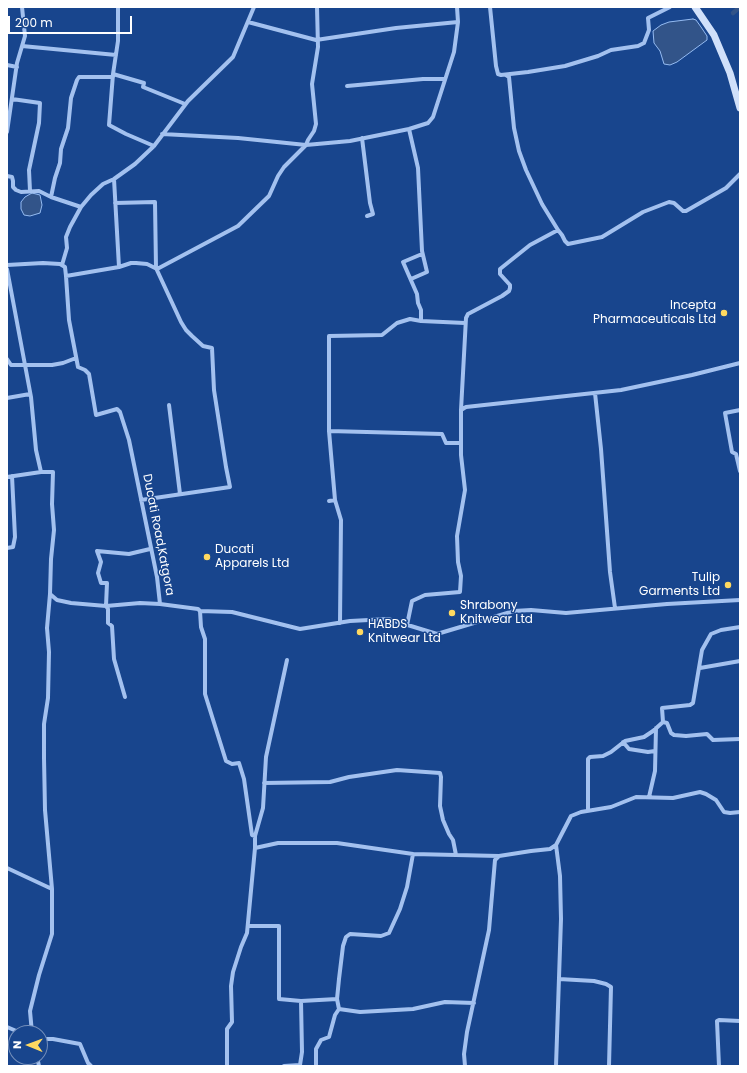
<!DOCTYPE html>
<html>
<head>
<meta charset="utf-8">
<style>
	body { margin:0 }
	#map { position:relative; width:747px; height:1073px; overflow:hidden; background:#18458d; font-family:Poppins,sans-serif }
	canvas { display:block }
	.frame { position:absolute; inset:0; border:8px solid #fff; pointer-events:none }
	.north { position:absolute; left:8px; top:1025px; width:40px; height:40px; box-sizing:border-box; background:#18458d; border:1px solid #748fbb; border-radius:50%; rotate:271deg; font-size:11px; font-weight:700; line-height:16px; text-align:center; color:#fff }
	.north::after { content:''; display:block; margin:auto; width:14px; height:18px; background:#ffd960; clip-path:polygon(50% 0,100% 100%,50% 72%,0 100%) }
	.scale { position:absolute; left:8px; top:16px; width:124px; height:18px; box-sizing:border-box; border:2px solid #fff; border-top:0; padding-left:5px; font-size:12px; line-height:14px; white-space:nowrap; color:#fff; -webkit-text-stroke:3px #18458d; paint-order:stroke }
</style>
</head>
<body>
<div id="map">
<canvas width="747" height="1073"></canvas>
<div class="frame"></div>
<div class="north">N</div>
<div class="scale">200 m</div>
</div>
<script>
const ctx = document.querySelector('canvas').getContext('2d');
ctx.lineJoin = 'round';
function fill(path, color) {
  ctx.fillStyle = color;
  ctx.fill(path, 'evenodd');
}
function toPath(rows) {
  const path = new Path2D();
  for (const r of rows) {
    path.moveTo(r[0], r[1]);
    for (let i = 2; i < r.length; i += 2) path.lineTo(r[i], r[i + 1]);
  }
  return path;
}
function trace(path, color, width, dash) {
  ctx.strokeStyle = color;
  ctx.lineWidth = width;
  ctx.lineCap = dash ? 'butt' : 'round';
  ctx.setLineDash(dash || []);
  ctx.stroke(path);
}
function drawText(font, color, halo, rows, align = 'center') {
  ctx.font = font + ' Poppins,sans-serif';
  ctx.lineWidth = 3;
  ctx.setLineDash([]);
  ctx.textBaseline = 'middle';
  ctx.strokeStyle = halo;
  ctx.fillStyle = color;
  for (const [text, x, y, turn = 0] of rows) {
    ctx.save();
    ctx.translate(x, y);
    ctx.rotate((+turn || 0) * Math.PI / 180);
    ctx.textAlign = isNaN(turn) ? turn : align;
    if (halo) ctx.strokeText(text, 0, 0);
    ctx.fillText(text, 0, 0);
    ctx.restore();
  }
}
const water = toPath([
	[693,19,696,20,701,27,707,36,707,40,677,62,670,65,664,64,660,51,654,43,653,31,661,25,669,22,693,19],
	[32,193,40,195,42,205,40,213,30,216,24,215,21,209,21,202,25,197,32,193]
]);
fill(water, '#325489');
trace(water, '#95bbf1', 1);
trace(toPath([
	[733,13,740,7]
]), '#325489', 4.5);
trace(toPath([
	[118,7,118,41,113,74,109,125,126,134,154,146],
	[254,7,233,57,188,101,154,146,135,164,114,179,119,267,66,276,69,320,78,367,85,370,89,374,96,415,117,409,120,412,129,440,157,577,160,604,198,609,200,611,232,612,300,629,350,621,388,619,437,634,514,611,531,610,566,613,667,604,740,600],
	[490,7,496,66,498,74,501,75,528,72,565,66,598,56,611,50,638,46,644,43,649,30,648,18,670,7],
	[248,22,316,40,396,28,458,22],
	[22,46,116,55],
	[7,65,17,67],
	[113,74,144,83,143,87,185,104],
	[506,75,509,77,514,128,519,151,526,170,542,204,558,230],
	[347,86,423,79,445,79],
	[12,99,40,103,39,123,29,170,30,191],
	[409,129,418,168,422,251,427,272,411,279],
	[7,132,17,63,25,36,22,7],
	[162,134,238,138,306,145,308,140,314,131,316,124,312,84,318,47,317,7],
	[362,138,370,203,373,214,367,216],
	[7,176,12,177,13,181,13,187,16,190,21,192,39,191,51,197],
	[115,203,155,202,156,268,181,322,186,330,192,336,203,346,212,348,214,390,226,467,230,487,141,500],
	[81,207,51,197,55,178,60,163,61,149,68,128,71,98,77,80,79,77,113,77],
	[422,254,403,262,417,294,418,303,421,310,421,321,465,323],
	[7,265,43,263,60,264,65,267,66,276],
	[62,265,67,248,66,237,70,227,81,207,91,195,103,184,114,179],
	[119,267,131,263,136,263,147,264,155,268,159,268,238,226,269,196,278,176,284,167,306,145,350,141,409,129,428,123,433,117,454,52,458,22,457,7],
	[7,269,31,397,36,450,41,472,53,472,52,504,54,530,51,559,50,594,57,600,71,603,106,606,140,603,160,604],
	[7,359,11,365,52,365,63,363,76,358],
	[595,393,601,449,610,572,615,608],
	[7,398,30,394],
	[169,405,180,494],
	[461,410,466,407,621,390,692,375,740,363],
	[740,410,725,413,732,452,736,454,740,471],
	[329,431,442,434,446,443,461,443],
	[7,477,41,472],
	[335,500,341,520,340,623],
	[329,501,335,500,329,431,329,336,382,335,397,323,410,319,421,321],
	[7,548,13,547,15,537,12,476],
	[200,611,201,627,205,639,205,694,226,761,232,764,239,763,244,779,252,835,255,836,255,848,247,933,241,947,233,972,231,986,232,1022,227,1029,227,1066],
	[407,625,412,601,425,595,460,592,461,576,458,562,457,536,465,490,461,455,461,410,466,318,468,314,502,296,509,291,510,288,510,285,500,274,500,269,530,245,558,230,562,235,565,241,568,244,602,237,643,212,669,202,674,203,683,211,686,211,726,188,740,174],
	[700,668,740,661],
	[125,697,114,659,112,626,108,623,108,609,106,606,107,583,101,583,98,573,101,562,97,551,129,554,150,549],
	[663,722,667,723,671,733,674,735,686,736,707,734,713,740,740,739],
	[623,742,629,749,648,752,655,751],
	[264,783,330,782,349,777,397,770,440,773,441,777,440,806,443,820,449,834,453,840,456,855],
	[649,797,655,771,656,728],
	[588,811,588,759,590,757,603,756,611,752,625,741,644,737,653,731,663,722,662,708,690,705,693,703,702,650,711,634,721,630,740,627],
	[255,836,263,808,266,757,287,660],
	[255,848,278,843,337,843,413,854,499,856,531,851,550,849,556,845,571,816,581,812,611,807,636,797,673,798,700,792,706,794,716,800,724,812,730,813,740,812],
	[7,868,52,889],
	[248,926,279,926,279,999,301,1001],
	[559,979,594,981,606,984,611,987,609,1066],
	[339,1009,337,999,339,979,343,946,346,937,350,934,381,936,389,933,400,909,407,887,413,854],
	[7,1027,21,1033],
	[32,1033,30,1011,39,975,52,934,52,889,45,810,44,758,44,724,48,698,49,652,47,628,50,594],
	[40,1039,53,1039,80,1044,88,1063,91,1066],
	[37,1057,39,1066],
	[284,1066,300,1065,302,1052,301,1001,337,999],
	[316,1066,316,1049,321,1040,329,1037,335,1015,339,1009,360,1012,413,1009,445,1002,474,1003],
	[465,1066,464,1054,467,1032,489,930,495,860,499,856],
	[556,1066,561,919,560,876,556,845],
	[719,1066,717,1021,719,1020,740,1021]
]), '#a3c1ef', 4);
trace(toPath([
	[695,7,714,35,730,73,740,108]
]), '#d0e0fa', 7);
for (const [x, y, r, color] of [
	[724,313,4,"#ffd960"],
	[207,557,4,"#ffd960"],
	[728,585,4,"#ffd960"],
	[452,613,4,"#ffd960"],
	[360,632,4,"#ffd960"]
]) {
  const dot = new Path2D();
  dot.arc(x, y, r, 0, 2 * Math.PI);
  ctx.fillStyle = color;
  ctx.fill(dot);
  trace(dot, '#18458d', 1.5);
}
drawText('12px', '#fff', '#18458d', [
	["Incepta",716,306,"right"],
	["Pharmaceuticals Ltd",716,320,"right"],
	["Ducati",215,550],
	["Apparels Ltd",215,564],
	["Tulip",720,578,"right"],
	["Garments Ltd",720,592,"right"],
	["Shrabony",460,606],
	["Knitwear Ltd",460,620],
	["HABDS",368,625],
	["Knitwear Ltd",368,639]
], 'left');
drawText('12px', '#fff', '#18458d', [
	["Ducati Road,Katgora",158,535,79]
]);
</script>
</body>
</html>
